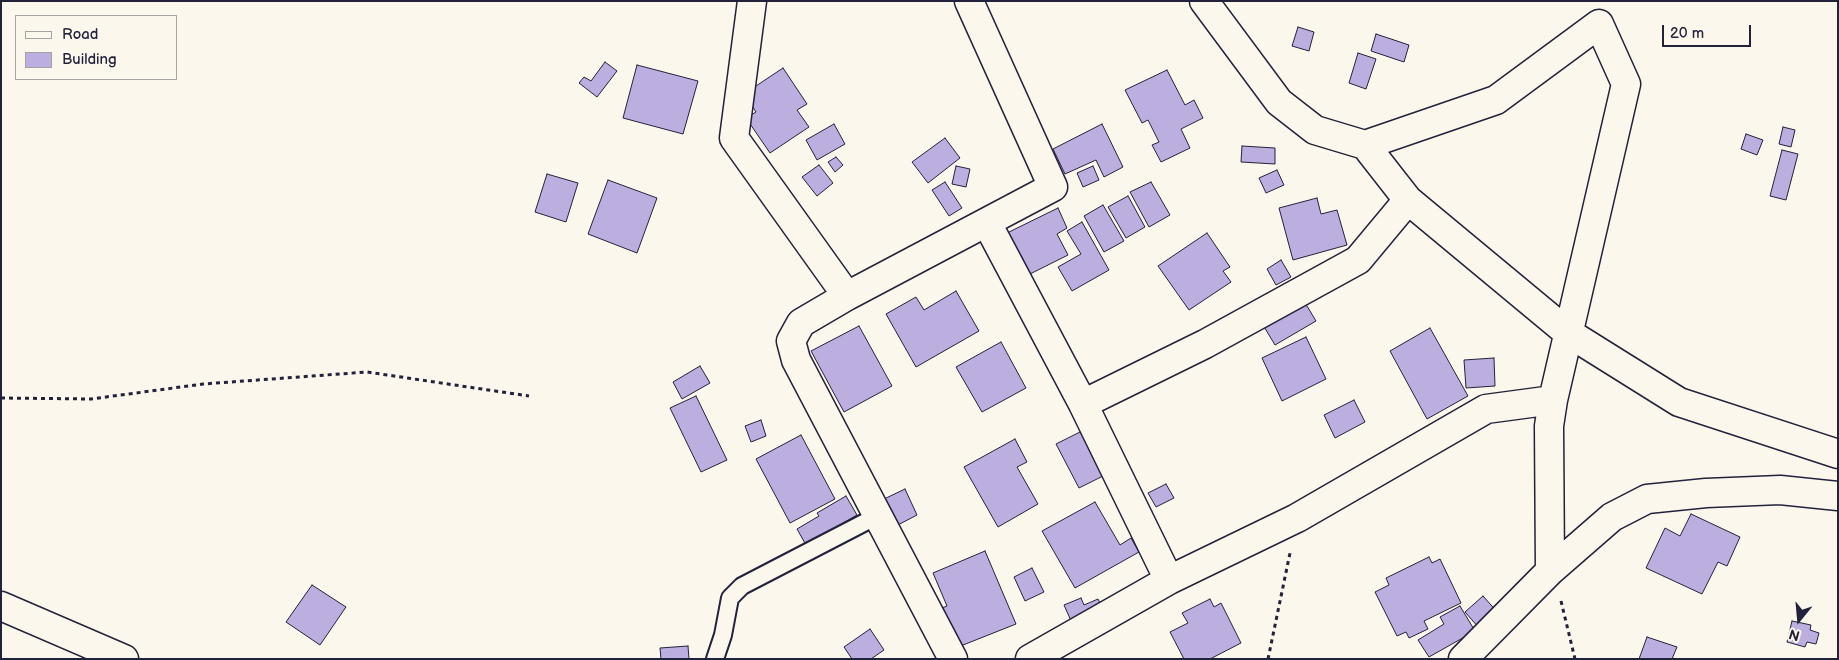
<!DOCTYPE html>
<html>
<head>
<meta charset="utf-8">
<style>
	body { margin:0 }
	#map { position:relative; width:1839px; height:660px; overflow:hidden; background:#fbf7ec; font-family:"Balsamiq Sans",sans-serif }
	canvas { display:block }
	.frame { position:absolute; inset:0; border:2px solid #22223b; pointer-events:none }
	.legend { position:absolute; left:15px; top:15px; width:162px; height:65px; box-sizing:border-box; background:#fbf7ec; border:1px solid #a4a2a5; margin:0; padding:6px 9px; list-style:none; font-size:15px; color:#22223b }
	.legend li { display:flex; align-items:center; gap:10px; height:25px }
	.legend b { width:25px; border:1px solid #a4a2a5 }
	.north { position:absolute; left:1774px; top:595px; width:50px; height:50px; -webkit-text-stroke:4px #fbf7ec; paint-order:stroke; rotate:197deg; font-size:14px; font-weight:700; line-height:20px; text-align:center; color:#22223b }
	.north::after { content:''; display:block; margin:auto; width:18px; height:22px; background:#22223b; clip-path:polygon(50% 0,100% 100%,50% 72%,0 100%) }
	.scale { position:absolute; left:1662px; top:25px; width:89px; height:22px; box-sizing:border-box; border:2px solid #22223b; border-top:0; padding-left:6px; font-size:15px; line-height:18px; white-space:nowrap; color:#22223b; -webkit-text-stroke:4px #fbf7ec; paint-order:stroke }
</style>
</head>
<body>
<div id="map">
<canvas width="1839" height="660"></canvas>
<div class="frame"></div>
<ul class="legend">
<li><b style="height:6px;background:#fbf7ec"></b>Road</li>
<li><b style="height:14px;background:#bcaedf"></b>Building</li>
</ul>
<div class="north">N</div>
<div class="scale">20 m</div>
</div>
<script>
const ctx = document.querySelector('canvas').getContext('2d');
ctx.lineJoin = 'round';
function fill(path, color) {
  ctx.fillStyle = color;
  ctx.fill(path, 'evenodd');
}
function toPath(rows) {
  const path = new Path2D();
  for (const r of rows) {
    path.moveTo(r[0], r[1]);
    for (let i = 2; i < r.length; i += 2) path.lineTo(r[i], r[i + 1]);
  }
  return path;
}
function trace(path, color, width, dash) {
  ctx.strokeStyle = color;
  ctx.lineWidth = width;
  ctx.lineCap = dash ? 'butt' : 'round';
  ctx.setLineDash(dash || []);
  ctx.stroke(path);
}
const building = toPath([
	[1298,27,1314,32,1309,51,1292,46,1298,27],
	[1376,34,1409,45,1404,62,1371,51,1376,34],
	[1358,53,1376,59,1366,89,1349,83,1358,53],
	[605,62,617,71,597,97,579,83,584,77,591,81,605,62],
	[637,65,698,81,683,134,623,118,637,65],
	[783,68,807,104,797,110,809,127,770,153,746,118,756,112,744,94,783,68],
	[1167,70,1185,105,1194,100,1203,118,1181,129,1190,148,1161,162,1152,145,1159,142,1148,120,1142,123,1125,90,1167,70],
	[834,124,845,144,817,160,806,140,834,124],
	[1102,124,1123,167,1104,177,1096,160,1065,174,1053,149,1102,124],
	[1783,127,1795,130,1791,147,1779,144,1783,127],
	[1746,134,1763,140,1757,155,1741,149,1746,134],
	[945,138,960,158,928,183,912,162,945,138],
	[1242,146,1275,148,1275,164,1241,162,1242,146],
	[1782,150,1798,154,1786,200,1770,196,1782,150],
	[836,157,843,165,835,172,828,162,836,157],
	[819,165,833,183,817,196,802,177,819,165],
	[956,166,970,169,966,187,952,184,956,166],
	[1093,166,1099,180,1083,187,1077,173,1093,166],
	[1277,170,1284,185,1266,193,1259,178,1277,170],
	[547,174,578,183,566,222,535,212,547,174],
	[608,180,657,198,637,253,588,234,608,180],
	[945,182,962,208,949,216,932,190,945,182],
	[1151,182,1170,215,1149,227,1130,192,1151,182],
	[1128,196,1145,227,1126,238,1108,207,1128,196],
	[1317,198,1321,214,1337,210,1347,245,1293,260,1279,208,1317,198],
	[1103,205,1124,241,1104,252,1084,216,1103,205],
	[1058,208,1067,228,1057,234,1068,255,1028,275,1007,233,1058,208],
	[1082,222,1109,270,1072,291,1058,267,1081,254,1067,231,1082,222],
	[1207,233,1230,267,1223,271,1231,282,1189,310,1158,266,1207,233],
	[1281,260,1291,277,1276,285,1267,269,1281,260],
	[956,291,979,331,916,367,886,314,916,297,924,310,956,291],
	[1304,301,1316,321,1275,345,1263,325,1304,301],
	[859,326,892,386,844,412,811,351,859,326],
	[1430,328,1468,396,1427,419,1390,351,1430,328],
	[1306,337,1326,379,1282,401,1262,358,1306,337],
	[1001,342,1026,388,982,412,956,367,1001,342],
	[1494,358,1495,386,1466,388,1464,360,1494,358],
	[700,366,710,383,682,399,673,382,700,366],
	[696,396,727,460,701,472,670,408,696,396],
	[1354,400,1365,422,1335,438,1324,415,1354,400],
	[761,420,766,436,751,442,745,426,761,420],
	[1084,430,1107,474,1079,488,1056,444,1084,430],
	[801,435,835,499,790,523,756,459,801,435],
	[1015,439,1027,462,1017,467,1038,504,998,527,964,467,1015,439],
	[1166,484,1174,498,1156,507,1148,493,1166,484],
	[905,489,917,515,894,527,882,500,905,489],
	[846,496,857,515,806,545,797,529,819,516,817,513,846,496],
	[1095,502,1120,545,1131,538,1139,552,1075,588,1042,531,1095,502],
	[1691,514,1740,537,1727,566,1718,562,1702,594,1646,568,1665,528,1680,536,1691,514],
	[985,551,1016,624,953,649,937,610,947,606,933,573,985,551],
	[1429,557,1432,563,1440,559,1461,603,1424,621,1428,629,1409,638,1406,632,1397,636,1375,592,1389,585,1386,578,1429,557],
	[1032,568,1044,592,1025,601,1014,577,1032,568],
	[312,585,346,607,320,645,286,622,312,585],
	[1483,596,1499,614,1480,629,1465,612,1483,596],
	[1081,598,1084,605,1098,599,1103,609,1072,623,1064,605,1081,598],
	[1210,599,1214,607,1221,603,1241,643,1210,659,1184,659,1170,632,1188,623,1182,613,1210,599],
	[1460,606,1475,631,1429,657,1418,640,1444,624,1440,617,1460,606],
	[1792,621,1811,625,1810,630,1819,633,1816,644,1807,642,1805,647,1787,642,1792,621],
	[870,629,884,650,871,659,852,659,844,647,870,629],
	[1647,637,1677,647,1672,659,1639,659,1647,637],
	[688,646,689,659,661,659,660,648,688,646]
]);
fill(building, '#bcaedf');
trace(building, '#22223b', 1);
const service = toPath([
	[715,659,723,635,730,598,742,586,879,515]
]);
const minor = toPath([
	[752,1,734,138,847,296],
	[1204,1,1279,102,1315,130,1365,145,1496,100,1599,24,1626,84,1553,400,1549,426,1550,571],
	[1365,145,1408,200,1567,332,1679,402,1838,454],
	[987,223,1083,404,1169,580],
	[1083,404,1205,344,1358,260,1408,200],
	[1,606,124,659],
	[953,659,796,360,791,341,801,323,847,296,1053,187,969,1],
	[1030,659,1169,580,1297,518,1486,409,1553,400],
	[1463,659,1550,571,1612,517,1647,499,1706,493,1780,490,1838,496]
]);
trace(service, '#22223b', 20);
trace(minor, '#22223b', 31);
trace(toPath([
	[1,398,91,399,203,384,367,372,529,396],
	[1561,601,1575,659],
	[1268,659,1290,553]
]), '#22223b', 3, [4, 4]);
trace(service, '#fbf7ec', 16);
trace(minor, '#fbf7ec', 28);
</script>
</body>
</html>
